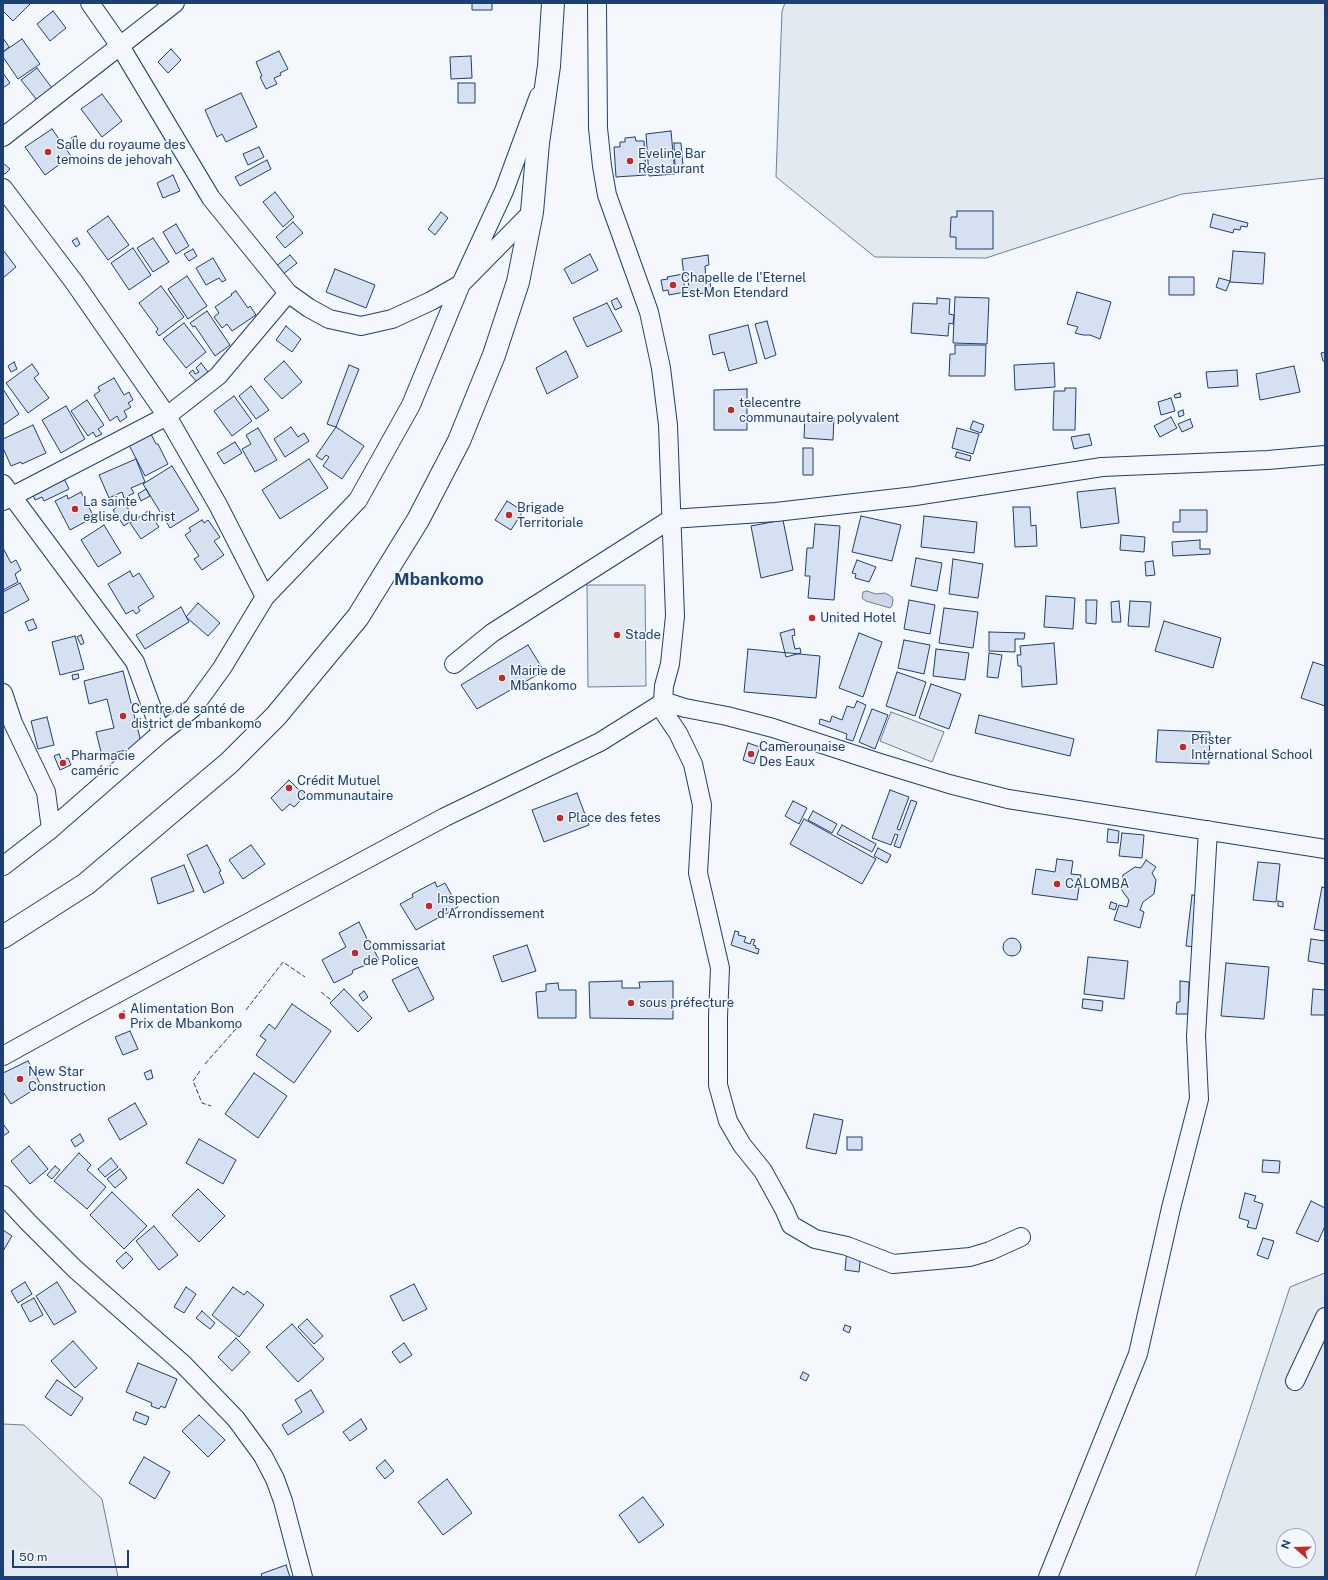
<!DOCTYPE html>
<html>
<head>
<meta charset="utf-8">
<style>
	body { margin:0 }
	#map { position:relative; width:1328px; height:1580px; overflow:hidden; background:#f4f7fb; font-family:"Public Sans",sans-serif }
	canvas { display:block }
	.frame { position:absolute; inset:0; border:4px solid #1d3f73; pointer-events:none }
	.north { position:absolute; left:1276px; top:1528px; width:40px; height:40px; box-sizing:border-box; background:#f4f7fb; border:1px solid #9eadc5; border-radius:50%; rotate:290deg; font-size:11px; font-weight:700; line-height:16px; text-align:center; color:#1d3f73 }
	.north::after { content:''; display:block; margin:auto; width:14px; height:18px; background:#c62828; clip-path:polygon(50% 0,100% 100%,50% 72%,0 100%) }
	.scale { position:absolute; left:12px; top:1550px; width:117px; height:18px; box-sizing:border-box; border:2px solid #1d3f73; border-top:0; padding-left:5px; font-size:12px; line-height:14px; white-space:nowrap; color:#1d3f73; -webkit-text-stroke:3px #f4f7fb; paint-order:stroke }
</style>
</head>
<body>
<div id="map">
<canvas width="1328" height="1580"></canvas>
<div class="frame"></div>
<div class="north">N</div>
<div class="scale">50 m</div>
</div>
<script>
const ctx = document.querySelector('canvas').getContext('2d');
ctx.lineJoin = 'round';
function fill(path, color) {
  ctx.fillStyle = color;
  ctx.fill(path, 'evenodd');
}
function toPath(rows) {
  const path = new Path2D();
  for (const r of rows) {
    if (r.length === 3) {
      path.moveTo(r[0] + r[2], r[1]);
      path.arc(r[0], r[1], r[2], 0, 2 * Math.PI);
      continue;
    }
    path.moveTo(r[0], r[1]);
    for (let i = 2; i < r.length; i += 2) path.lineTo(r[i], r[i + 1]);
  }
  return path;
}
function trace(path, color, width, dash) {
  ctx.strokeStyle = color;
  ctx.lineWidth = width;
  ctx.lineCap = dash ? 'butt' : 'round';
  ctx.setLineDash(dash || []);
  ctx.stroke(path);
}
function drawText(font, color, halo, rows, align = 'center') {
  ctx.font = font + ' "Public Sans",sans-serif';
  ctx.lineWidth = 3;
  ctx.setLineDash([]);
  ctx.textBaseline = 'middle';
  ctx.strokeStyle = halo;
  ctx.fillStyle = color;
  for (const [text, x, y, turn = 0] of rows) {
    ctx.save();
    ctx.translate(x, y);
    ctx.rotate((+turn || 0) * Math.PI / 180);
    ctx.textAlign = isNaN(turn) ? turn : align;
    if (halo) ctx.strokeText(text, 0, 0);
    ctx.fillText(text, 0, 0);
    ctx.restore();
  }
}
const green = toPath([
	[785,3,1325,3,1325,178,1182,194,986,258,875,257,776,177,782,11,785,3],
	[587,585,645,585,646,686,588,687,587,585],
	[891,712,944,732,932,762,880,741,891,712],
	[1325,1273,1325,1577,1195,1577,1290,1287,1325,1273],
	[1284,1536,1308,1536,1308,1560,1284,1560,1284,1536],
	[3,1424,24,1425,102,1499,118,1577,3,1577,3,1424]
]);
fill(green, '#e3e9f0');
trace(green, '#687fa3', 1);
const water = toPath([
	[867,591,876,594,885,593,892,597,893,600,892,606,890,608,866,601,862,598,863,592,867,591]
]);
fill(water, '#cfd7e4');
trace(water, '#687fa3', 1);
const building = toPath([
	[3,3,31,3,13,21,3,11,3,3],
	[472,3,492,3,492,10,472,10,472,3],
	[53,11,66,28,50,41,37,24,53,11],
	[3,38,9,47,3,52,3,38],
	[22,39,40,64,18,79,3,57,3,52,22,39],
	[171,49,181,60,168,73,158,62,171,49],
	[279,51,288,69,280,73,281,75,274,78,277,84,266,89,260,77,262,76,256,62,279,51],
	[471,56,472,78,451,79,450,57,471,56],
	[37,68,55,92,40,104,21,80,37,68],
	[3,73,10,83,3,88,3,73],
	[458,83,475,83,475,103,458,103,458,83],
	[241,93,257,127,226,142,222,134,217,137,205,110,241,93],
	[102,94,122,121,102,137,81,109,102,94],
	[52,129,71,156,45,175,25,147,52,129],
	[671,131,675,174,649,176,646,134,671,131],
	[76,136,79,143,74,145,71,138,76,136],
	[635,137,636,141,644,141,646,175,616,177,614,147,620,147,620,142,625,142,625,138,635,137],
	[674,143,681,143,683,166,675,167,674,143],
	[259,147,264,157,248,165,243,154,259,147],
	[267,160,271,169,240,186,235,177,267,160],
	[3,163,10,169,5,174,3,173,3,163],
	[173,175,180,191,163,198,157,183,173,175],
	[275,192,294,217,283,227,263,202,275,192],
	[957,211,993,211,993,249,956,249,956,237,950,237,951,217,957,217,957,211],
	[441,212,448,218,435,235,428,229,441,212],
	[1213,214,1248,223,1247,227,1241,226,1240,230,1234,229,1233,233,1210,227,1213,214],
	[108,216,129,245,108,260,87,231,108,216],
	[293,222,303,233,285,248,276,237,293,222],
	[176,224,189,246,176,254,163,232,176,224],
	[77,238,80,244,76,247,72,241,77,238],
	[153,238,169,262,153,272,137,248,153,238],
	[133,248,151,275,129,290,111,263,133,248],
	[193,249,197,256,189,261,184,254,193,249],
	[3,250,16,267,3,278,3,250],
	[1233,251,1265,253,1263,284,1230,282,1233,251],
	[590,254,598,270,572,284,564,269,590,254],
	[290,255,297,263,282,275,275,267,290,255],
	[708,255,709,265,705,266,706,280,710,279,711,292,690,295,687,275,684,276,682,259,708,255],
	[213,258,226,280,222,282,219,278,206,285,196,268,213,258],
	[335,269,375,285,366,308,326,292,335,269],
	[683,274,685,292,669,295,668,290,663,291,661,280,668,279,667,277,683,274],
	[187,276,207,306,188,319,168,289,187,276],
	[1169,277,1194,277,1194,295,1169,295,1169,277],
	[1219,278,1230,281,1226,291,1216,287,1219,278],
	[161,286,184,317,159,336,156,332,158,329,139,303,161,286],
	[236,291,248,308,250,306,256,315,232,331,227,324,222,328,214,317,219,313,215,307,232,295,231,294,236,291],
	[1077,292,1111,302,1100,339,1090,335,1083,335,1075,333,1078,327,1067,324,1077,292],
	[955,297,989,298,987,344,953,343,955,297],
	[617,298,622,307,615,310,611,301,617,298],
	[937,298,950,299,949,314,954,315,953,324,949,323,948,336,911,333,913,303,937,304,937,298],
	[607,303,622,331,587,347,573,318,607,303],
	[207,311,230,345,215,356,195,326,193,327,190,323,207,311],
	[767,321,776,355,765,359,755,324,767,321],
	[184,323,206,352,186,368,163,339,184,323],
	[748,325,757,363,729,371,724,352,713,355,709,335,748,325],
	[286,326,301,339,292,352,276,340,286,326],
	[955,345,986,345,985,376,949,376,950,354,955,354,955,345],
	[566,351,578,377,547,394,536,368,566,351],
	[1325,352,1325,361,1323,361,1321,353,1325,352],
	[284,361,302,382,282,399,264,379,284,361],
	[14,362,17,369,11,372,8,366,14,362],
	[201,363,208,372,197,382,189,373,193,370,195,374,199,372,196,368,201,363],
	[1054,363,1055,387,1015,390,1014,365,1054,363],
	[32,364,39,374,34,378,49,398,28,413,6,383,32,364],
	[349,365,359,369,336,427,327,424,349,365],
	[1294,366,1300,392,1260,400,1256,374,1294,366],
	[1237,370,1238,386,1208,388,1206,372,1237,370],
	[114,378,124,395,129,392,133,400,128,403,131,407,124,411,127,417,120,422,117,416,110,421,94,395,100,391,98,387,114,378],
	[251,386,269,410,256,419,239,396,251,386],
	[1065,388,1076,388,1075,430,1053,430,1054,391,1065,391,1065,388],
	[3,389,19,414,3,425,3,389],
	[747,389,747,430,714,430,714,390,747,389],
	[1180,393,1181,397,1175,398,1174,395,1180,393],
	[234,396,252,421,232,436,214,411,234,396],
	[1171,398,1175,411,1161,415,1158,402,1171,398],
	[87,400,104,425,98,429,102,434,96,437,93,432,88,436,71,411,87,400],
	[66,406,85,439,61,453,42,420,66,406],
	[1183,410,1184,415,1179,417,1178,412,1183,410],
	[805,415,834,417,833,440,804,438,805,415],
	[1171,417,1177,428,1160,437,1154,426,1171,417],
	[1190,419,1193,427,1182,432,1178,424,1190,419],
	[973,421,984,425,981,433,970,429,973,421],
	[33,425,46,453,22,464,21,462,11,466,3,448,3,439,33,425],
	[291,427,298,437,304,433,309,441,285,457,274,439,291,427],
	[336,427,364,446,342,479,323,466,329,457,326,455,322,460,316,456,336,427],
	[258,428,277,460,255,472,242,449,251,444,246,435,258,428],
	[957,428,979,434,973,454,952,448,957,428],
	[150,432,156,444,158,444,168,464,145,476,128,443,150,432],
	[1089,434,1092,445,1074,449,1071,437,1089,434],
	[235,442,242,453,224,464,217,453,235,442],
	[803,448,813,448,813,475,803,475,803,448],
	[957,452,971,456,970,461,955,457,957,452],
	[136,459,145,482,131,488,134,493,124,498,122,492,109,498,99,475,136,459],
	[309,459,328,488,280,519,262,490,309,459],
	[172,466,199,510,170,528,143,484,172,466],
	[63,476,69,489,44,501,42,497,35,500,33,495,63,476],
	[1115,488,1119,523,1081,528,1077,492,1115,488],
	[146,489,150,496,141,501,138,494,146,489],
	[81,492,94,517,70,530,55,501,67,495,68,499,81,492],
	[507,501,523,511,511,530,495,520,507,501],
	[123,502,135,518,124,526,113,510,123,502],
	[1013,507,1030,507,1031,526,1036,525,1037,546,1015,547,1013,507],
	[1180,510,1207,510,1207,532,1173,532,1173,522,1180,522,1180,510],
	[148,511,159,527,141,539,130,523,148,511],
	[861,516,901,525,892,561,852,552,861,516],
	[924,516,977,522,974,553,921,547,924,516],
	[202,520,204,523,208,520,220,537,214,541,224,555,202,570,194,559,199,556,185,535,191,531,189,528,202,520],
	[783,520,793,570,761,578,751,526,783,520],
	[815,524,840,526,834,600,808,598,810,576,805,576,807,548,813,548,815,524],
	[104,525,121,553,98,567,81,540,104,525],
	[1121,535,1145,537,1144,552,1120,550,1121,535],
	[1200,540,1200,549,1210,549,1210,554,1173,556,1172,542,1200,540],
	[3,548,11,563,16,560,21,570,15,574,18,582,3,590,3,548],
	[916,558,942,563,937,591,911,586,916,558],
	[953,559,983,564,978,598,949,594,953,559],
	[857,560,876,567,869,582,855,578,856,574,852,573,857,560],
	[1153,561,1155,575,1146,576,1145,562,1153,561],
	[130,571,133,577,139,573,154,597,138,607,140,611,136,614,133,610,126,614,108,584,130,571],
	[20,583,29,600,3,614,3,592,20,583],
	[1046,596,1075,598,1073,629,1044,627,1046,596],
	[909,600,935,605,930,634,904,629,909,600],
	[1086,600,1097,600,1096,624,1086,623,1086,600],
	[1119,601,1121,622,1112,622,1111,602,1119,601],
	[1130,601,1151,602,1149,627,1128,626,1130,601],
	[198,603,220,623,208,636,186,617,198,603],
	[181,607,189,622,145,649,136,635,181,607],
	[944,608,978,612,973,648,939,643,944,608],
	[829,617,835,617,835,622,829,622,829,617],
	[33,619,37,628,29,631,25,622,33,619],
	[1164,621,1221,638,1213,668,1155,651,1164,621],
	[794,629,795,635,792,636,795,649,800,648,801,653,786,657,780,633,794,629],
	[989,632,1025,633,1024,639,1015,639,1015,652,989,651,989,632],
	[859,633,882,642,863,697,839,688,859,633],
	[81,635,84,643,81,645,77,637,81,635],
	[75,636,84,669,60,675,52,642,75,636],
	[904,640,930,645,924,674,898,668,904,640],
	[1054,643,1057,684,1022,687,1021,666,1018,666,1017,655,1021,655,1020,646,1054,643],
	[528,645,544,671,477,709,461,685,528,645],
	[748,649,820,656,816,698,744,692,748,649],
	[936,649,969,653,965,680,933,676,936,649],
	[989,653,1002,655,998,678,987,677,989,653],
	[1313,662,1325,666,1325,706,1301,698,1313,662],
	[123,671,142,746,102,756,96,732,114,728,107,699,89,704,84,681,123,671],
	[897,672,926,682,915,716,886,706,897,672],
	[78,674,79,678,73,680,72,675,78,674],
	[931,684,961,694,949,729,919,718,931,684],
	[857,701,866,705,853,741,846,739,847,734,819,724,820,719,830,722,832,716,842,720,847,706,854,708,857,701],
	[872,709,888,715,875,749,859,742,872,709],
	[979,715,1074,739,1070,756,975,733,979,715],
	[47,717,54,745,38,749,31,721,47,717],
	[1158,730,1210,732,1209,764,1156,762,1158,730],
	[748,743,760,747,754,764,743,760,748,743],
	[59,754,62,761,68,758,71,765,60,770,54,756,59,754],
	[289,780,305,796,294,807,290,804,282,811,271,798,289,780],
	[890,790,909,797,897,829,900,830,911,800,917,802,900,848,894,846,898,835,895,834,891,845,872,838,890,790],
	[577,793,589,825,544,842,532,810,577,793],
	[793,801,807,808,799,824,785,816,793,801],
	[813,811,837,824,832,833,808,820,813,811],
	[804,819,876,859,862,884,790,844,804,819],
	[842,825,876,844,872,852,837,834,842,825],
	[1108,829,1119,831,1118,843,1107,842,1108,829],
	[1122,833,1144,835,1142,858,1119,856,1122,833],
	[207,845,221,871,219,872,224,883,204,893,187,855,207,845],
	[251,845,265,864,243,879,229,860,251,845],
	[878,848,891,855,887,863,874,856,878,848],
	[1057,859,1073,861,1071,874,1081,875,1077,900,1032,894,1036,869,1055,872,1057,859],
	[1146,860,1156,867,1152,873,1156,880,1154,894,1143,902,1140,910,1144,912,1140,928,1114,920,1119,905,1127,907,1129,900,1121,889,1123,875,1135,867,1141,868,1146,860],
	[1258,862,1280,864,1276,902,1253,900,1258,862],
	[184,865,194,891,158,904,151,878,184,865],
	[435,882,437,887,445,883,458,907,416,930,400,904,413,897,412,894,435,882],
	[1322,887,1325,888,1325,931,1314,929,1322,887],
	[1192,895,1207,897,1202,948,1186,946,1192,895],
	[1278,901,1283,902,1283,907,1278,906,1278,901],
	[1111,902,1117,904,1115,910,1109,908,1111,902],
	[359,922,370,945,373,948,379,960,353,970,352,974,334,983,322,960,346,947,339,933,359,922],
	[735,931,739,932,738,935,746,937,744,942,750,944,752,939,755,940,753,945,756,946,755,948,759,949,758,954,731,945,735,931],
	[1012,947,9],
	[1311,939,1325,941,1325,964,1308,961,1311,939],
	[527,945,536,971,502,982,493,956,527,945],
	[1088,957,1128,961,1124,999,1084,994,1088,957],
	[1226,963,1269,967,1264,1019,1221,1016,1226,963],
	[418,967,434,999,409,1012,392,980,418,967],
	[622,981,622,988,640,988,639,982,673,981,673,1019,590,1018,589,982,622,981],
	[1180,981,1189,982,1188,1014,1176,1014,1177,1002,1180,1002,1180,981],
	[558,983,559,990,576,990,576,1018,538,1018,536,992,546,991,546,984,558,983],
	[344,989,372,1018,358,1032,330,1003,344,989],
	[1313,989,1325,990,1325,1015,1311,1015,1313,989],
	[364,991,368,997,363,1001,359,995,364,991],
	[1083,999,1103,1001,1102,1011,1082,1008,1083,999],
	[292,1004,331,1031,294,1083,256,1055,266,1040,260,1036,269,1024,275,1029,292,1004],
	[124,1011,126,1018,121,1020,118,1014,124,1011],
	[130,1031,138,1049,123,1055,115,1037,130,1031],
	[28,1061,41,1085,11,1104,3,1092,3,1073,28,1061],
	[151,1070,153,1078,147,1080,144,1073,151,1070],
	[254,1073,287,1096,258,1138,225,1114,254,1073],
	[135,1103,147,1124,120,1140,108,1119,135,1103],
	[814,1114,843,1120,836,1154,806,1148,814,1114],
	[3,1124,9,1132,3,1136,3,1124],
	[80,1134,84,1141,75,1147,71,1140,80,1134],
	[847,1137,862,1137,862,1150,847,1150,847,1137],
	[199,1139,236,1160,223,1184,186,1163,199,1139],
	[29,1146,48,1169,30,1184,11,1161,29,1146],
	[79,1153,91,1165,87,1170,106,1187,87,1209,54,1181,79,1153],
	[111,1158,118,1167,105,1177,98,1169,111,1158],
	[1263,1160,1280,1161,1279,1173,1262,1172,1263,1160],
	[55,1166,60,1170,52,1179,47,1175,55,1166],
	[120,1169,127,1178,115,1188,107,1179,120,1169],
	[198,1189,225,1216,199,1242,172,1215,198,1189],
	[112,1192,147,1226,124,1249,90,1215,112,1192],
	[1245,1193,1256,1196,1254,1201,1263,1204,1256,1229,1247,1227,1249,1221,1239,1218,1245,1193],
	[1311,1201,1325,1208,1325,1226,1318,1242,1296,1233,1311,1201],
	[154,1226,178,1255,159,1270,136,1241,154,1226],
	[3,1230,12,1236,3,1251,3,1230],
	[1263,1238,1274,1241,1268,1259,1257,1255,1263,1238],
	[847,1249,861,1251,859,1272,845,1270,847,1249],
	[126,1252,133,1259,123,1269,116,1261,126,1252],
	[25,1282,32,1294,18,1303,11,1291,25,1282],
	[57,1282,76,1312,54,1325,36,1296,57,1282],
	[414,1284,427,1309,403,1321,390,1296,414,1284],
	[186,1287,196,1294,184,1313,174,1307,186,1287],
	[233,1287,244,1295,247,1291,264,1305,239,1337,212,1315,233,1287],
	[34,1298,43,1315,30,1322,21,1305,34,1298],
	[202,1311,215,1323,210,1329,196,1318,202,1311],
	[307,1319,323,1336,314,1344,298,1327,307,1319],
	[292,1324,324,1359,298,1382,266,1347,292,1324],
	[845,1325,851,1327,849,1333,843,1330,845,1325],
	[236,1338,250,1352,232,1371,218,1357,236,1338],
	[73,1341,97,1368,75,1388,51,1361,73,1341],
	[404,1343,412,1355,400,1363,392,1352,404,1343],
	[138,1363,177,1379,165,1408,161,1406,159,1409,151,1406,152,1403,126,1392,138,1363],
	[803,1372,809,1375,806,1381,800,1378,803,1372],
	[57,1380,83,1398,71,1416,45,1397,57,1380],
	[311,1390,324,1412,288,1435,282,1425,302,1412,295,1400,311,1390],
	[136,1412,149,1417,146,1425,133,1420,136,1412],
	[199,1415,225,1440,208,1457,182,1431,199,1415],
	[361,1419,367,1429,350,1441,343,1432,361,1419],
	[144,1457,170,1472,155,1499,129,1483,144,1457],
	[385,1460,394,1471,385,1479,376,1468,385,1460],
	[447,1479,472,1513,443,1535,418,1502,447,1479],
	[643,1497,664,1525,639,1543,619,1515,643,1497],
	[286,1565,290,1577,262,1577,261,1574,286,1565]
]);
fill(building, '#d5e0f0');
trace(building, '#1d3f73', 1);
const minor = toPath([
	[90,3,120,46,211,198,288,293,309,308,329,319,361,326,392,319,431,301,461,284,532,212],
	[3,137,175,3],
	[3,188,74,282,167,416,218,505,265,597,222,668,193,708,161,733,51,829,3,866],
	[3,484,135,662,161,733],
	[3,501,167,416,218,376,288,293],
	[265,597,358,500,411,405,461,284,504,191,539,96],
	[454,664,492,633,671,519,776,512,915,496,1102,467,1268,460,1325,455],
	[3,693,13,723,46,792,51,829],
	[663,701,685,708,727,716,773,728,877,762,949,784,1008,799,1325,849],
	[659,705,678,733,693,764,702,805,698,873,720,968,718,1017,718,1085,728,1121,742,1145,763,1171,784,1209,791,1225,815,1239,847,1246,893,1264,970,1257,990,1251,1021,1237],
	[3,1056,88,1009,445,817,600,742,659,705,663,701,664,686,670,664,675,616,668,425,661,368,649,312,607,195,602,166,598,128,597,3],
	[3,1195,28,1222,75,1269,183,1364,236,1419,263,1456,275,1479,283,1501,303,1577],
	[1295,1381,1325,1317],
	[1048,1577,1138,1354,1171,1208,1199,1099,1196,1036,1208,830]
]);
const highway = toPath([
	[3,937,86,884,229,763,276,716,358,617,418,520,459,441,494,355,518,282,532,212,538,143,549,66,553,3]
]);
trace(minor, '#1d3f73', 20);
trace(highway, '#1d3f73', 24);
trace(minor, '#f4f7fb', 18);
trace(highway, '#f4f7fb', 22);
trace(toPath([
	[321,992,331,1000],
	[246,1010,283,962,305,977],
	[205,1064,242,1022],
	[200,1071,193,1081,202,1103,211,1106]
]), '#1d3f73', 1, [5, 2]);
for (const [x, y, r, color] of [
	[48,152,4,"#c62828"],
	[630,161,4,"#c62828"],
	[673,285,4,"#c62828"],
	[731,410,4,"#c62828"],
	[75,509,4,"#c62828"],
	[509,515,4,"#c62828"],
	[812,618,4,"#c62828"],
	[617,635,4,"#c62828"],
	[502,678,4,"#c62828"],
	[123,716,4,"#c62828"],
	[1183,747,4,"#c62828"],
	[751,754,4,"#c62828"],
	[63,763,4,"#c62828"],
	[289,788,4,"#c62828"],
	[560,818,4,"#c62828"],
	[1057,884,4,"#c62828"],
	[429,906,4,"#c62828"],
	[355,953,4,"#c62828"],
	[631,1003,4,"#c62828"],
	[122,1016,4,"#c62828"],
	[20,1079,4,"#c62828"]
]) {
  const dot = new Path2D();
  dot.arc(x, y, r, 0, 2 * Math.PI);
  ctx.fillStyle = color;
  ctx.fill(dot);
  trace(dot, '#f4f7fb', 1.5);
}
drawText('13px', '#1d3f73', '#f4f7fb', [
	["Salle du royaume des",56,145],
	["temoins de jehovah",56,160],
	["Eveline Bar",638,154],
	["Restaurant",638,169],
	["Chapelle de l'Eternel",681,278],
	["Est Mon Etendard",681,293],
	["telecentre",739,403],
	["communautaire polyvalent",739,418],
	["La sainte",83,502],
	["eglise du christ",83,517],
	["Brigade",517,508],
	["Territoriale",517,523],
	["United Hotel",820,618],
	["Stade",625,635],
	["Mairie de",510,671],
	["Mbankomo",510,686],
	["Centre de santé de",131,709],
	["district de mbankomo",131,724],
	["Pfister",1191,740],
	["International School",1191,755],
	["Camerounaise",759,747],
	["Des Eaux",759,762],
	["Pharmacie",71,756],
	["caméric",71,771],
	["Crédit Mutuel",297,781],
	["Communautaire",297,796],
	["Place des fetes",568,818],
	["CALOMBA",1065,884],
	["Inspection",437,899],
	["d'Arrondissement",437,914],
	["Commissariat",363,946],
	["de Police",363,961],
	["sous préfecture",639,1003],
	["Alimentation Bon",130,1009],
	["Prix de Mbankomo",130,1024],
	["New Star",28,1072],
	["Construction",28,1087]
], 'left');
drawText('bold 17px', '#1d3f73', '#f4f7fb', [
	["Mbankomo",439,580]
]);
</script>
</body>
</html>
